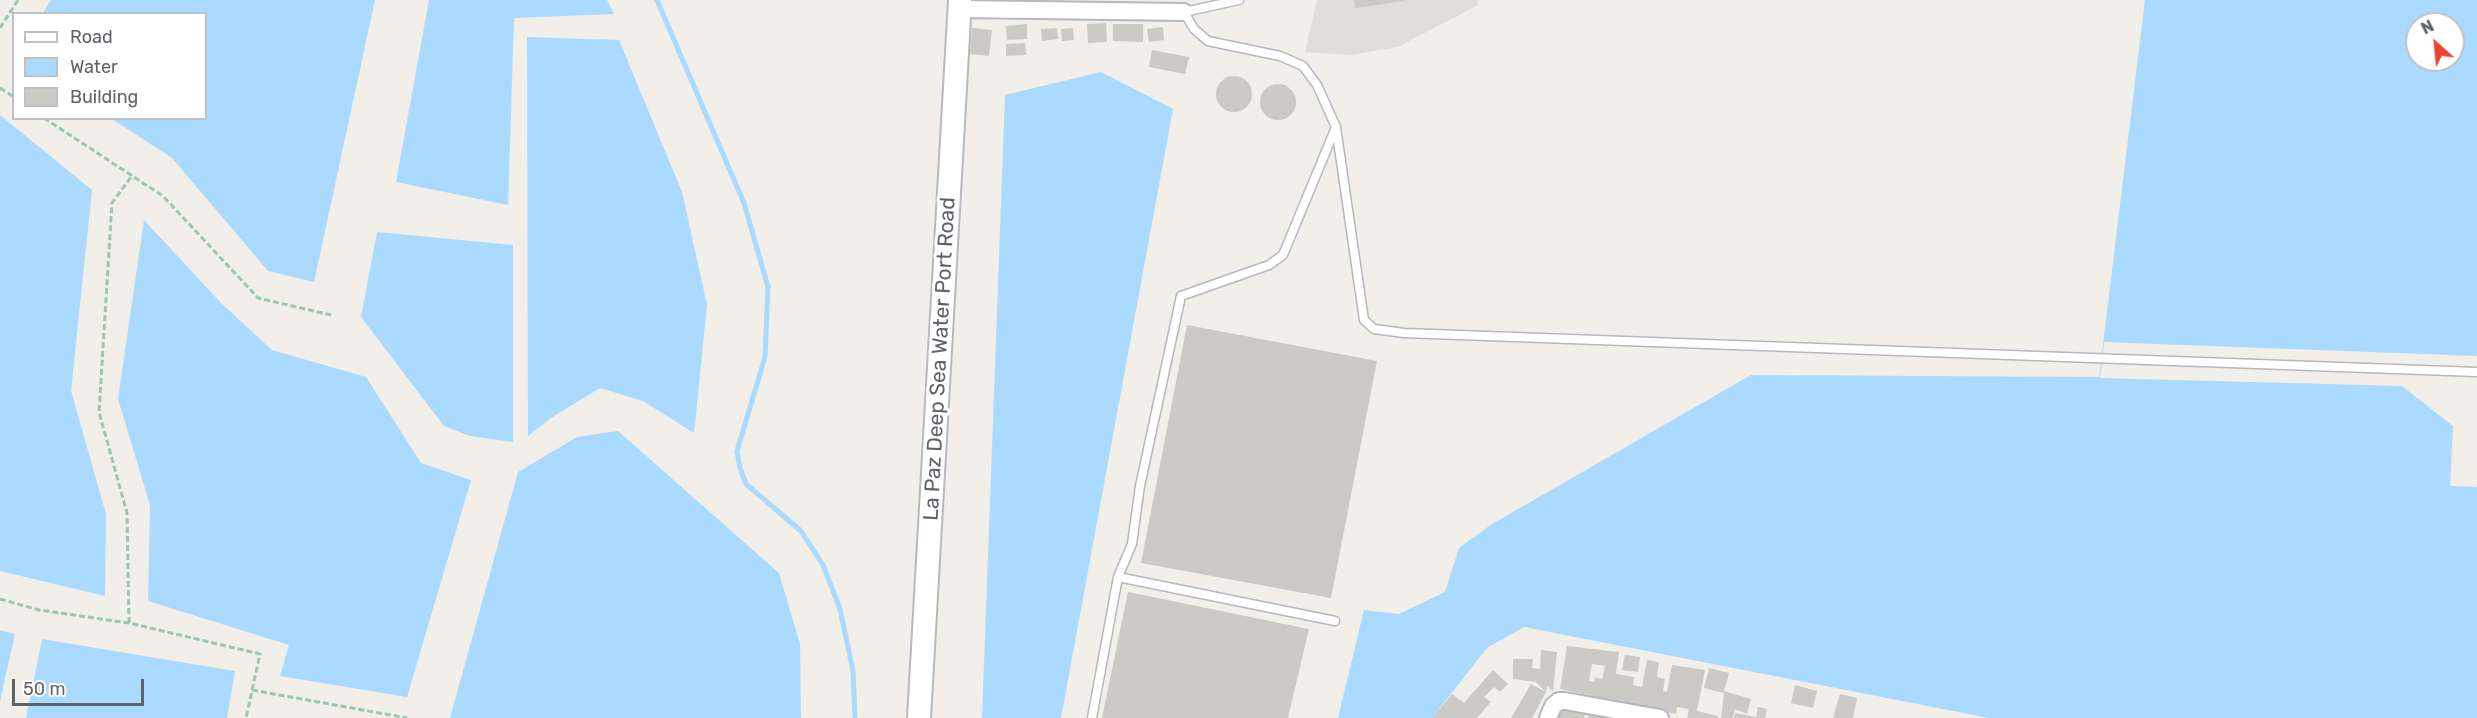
<!DOCTYPE html>
<html>
<head>
<meta charset="utf-8">
<style>
	body { margin:0 }
	#map { position:relative; width:2477px; height:718px; overflow:hidden; background:#f1efe8; font-family:Rubik,sans-serif }
	canvas { display:block }
	.legend { position:absolute; left:12px; top:12px; width:195px; height:108px; box-sizing:border-box; background:#fff; border:2px solid #bfc1c3; margin:0; padding:8px 10px; list-style:none; font-size:18px; color:#5f6368 }
	.legend li { display:flex; align-items:center; gap:12px; height:30px }
	.legend b { width:30px; border:2px solid #bfc1c3 }
	.north { position:absolute; left:2405px; top:12px; width:60px; height:60px; box-sizing:border-box; background:#fff; border:2px solid #bfc1c3; border-radius:50%; rotate:333deg; font-size:16px; font-weight:700; line-height:24px; text-align:center; color:#5f6368 }
	.north::after { content:''; display:block; margin:auto; width:21px; height:27px; background:#ea4335; clip-path:polygon(50% 0,100% 100%,50% 72%,0 100%) }
	.scale { position:absolute; left:12px; top:679px; width:132px; height:27px; box-sizing:border-box; border:3px solid #5f6368; border-top:0; padding-left:8px; font-size:18px; line-height:21px; white-space:nowrap; color:#5f6368; -webkit-text-stroke:4px #fff; paint-order:stroke }
</style>
</head>
<body>
<div id="map">
<canvas width="2477" height="718"></canvas>
<ul class="legend">
<li><b style="height:8px;background:#fff"></b>Road</li>
<li><b style="height:16px;background:#aadaff"></b>Water</li>
<li><b style="height:16px;background:#cccac5"></b>Building</li>
</ul>
<div class="north">N</div>
<div class="scale">50 m</div>
</div>
<script>
const ctx = document.querySelector('canvas').getContext('2d');
ctx.lineJoin = 'round';
function fill(path, color) {
  ctx.fillStyle = color;
  ctx.fill(path, 'evenodd');
}
function toPath(rows) {
  const path = new Path2D();
  for (const r of rows) {
    if (r.length === 3) {
      path.moveTo(r[0] + r[2], r[1]);
      path.arc(r[0], r[1], r[2], 0, 2 * Math.PI);
      continue;
    }
    path.moveTo(r[0], r[1]);
    for (let i = 2; i < r.length; i += 2) path.lineTo(r[i], r[i + 1]);
  }
  return path;
}
function trace(path, color, width, dash) {
  ctx.strokeStyle = color;
  ctx.lineWidth = width;
  ctx.lineCap = dash ? 'butt' : 'round';
  ctx.setLineDash(dash || []);
  ctx.stroke(path);
}
function drawText(font, color, halo, rows, align = 'center') {
  ctx.font = font + ' Rubik,sans-serif';
  ctx.lineWidth = 6;
  ctx.setLineDash([]);
  ctx.textBaseline = 'middle';
  ctx.strokeStyle = halo;
  ctx.fillStyle = color;
  for (const [text, x, y, turn = 0] of rows) {
    ctx.save();
    ctx.translate(x, y);
    ctx.rotate((+turn || 0) * Math.PI / 180);
    ctx.textAlign = isNaN(turn) ? turn : align;
    if (halo) ctx.strokeText(text, 0, 0);
    ctx.fillText(text, 0, 0);
    ctx.restore();
  }
}
fill(toPath([
	[1317,0,1477,0,1478,5,1398,47,1350,55,1305,52]
]), '#e0deda');
fill(toPath([
	[51,0,375,0,314,282,268,271,172,158,112,119,206,118,206,14,43,13],
	[429,0,607,0,614,14,514,18,508,205,396,182],
	[2145,0,2477,0,2477,718,1989,718,1524,627,1487,648,1432,718,1338,718,1364,610,1399,614,1445,592,1459,548,1492,524,1751,375,2099,377],
	[2417,24,2453,24,2453,60,2417,60],
	[527,37,619,40,682,192,707,305,694,433,643,401,600,388,551,418,528,436],
	[1101,72,1173,109,1061,718,982,718,1005,95],
	[0,115,92,190,71,391,106,514,105,596,0,571],
	[144,220,221,303,272,350,366,377,421,463,471,480,407,697,280,676,289,645,148,601,150,505,118,399],
	[377,232,513,245,513,442,470,436,444,426,361,317],
	[618,431,779,573,800,644,801,718,450,718,518,472,577,437],
	[0,630,15,634,0,701],
	[42,639,235,671,227,718,26,718]
]), '#aadaff');
fill(toPath([
	[2104,342,2477,356,2477,487,2450,486,2453,426,2402,386,2100,378]
]), '#f1efe8');
trace(toPath([
	[657,0,744,203,768,287,765,357,737,451,740,468,746,484,801,531,823,565,840,609,853,671,855,718]
]), '#aadaff', 5);
fill(toPath([
	[1354,0,1404,0,1404,1,1355,8],
	[1106,23,1107,42,1088,43,1087,24],
	[1027,24,1027,39,1007,40,1006,26],
	[1113,24,1143,24,1143,42,1113,41],
	[1163,27,1164,40,1149,42,1147,29],
	[972,28,992,30,989,56,970,54],
	[1057,28,1058,39,1042,41,1041,29],
	[1073,28,1074,40,1062,41,1061,29],
	[1025,43,1026,55,1006,56,1006,44],
	[1152,50,1189,57,1185,74,1149,67],
	[1234,94,18],
	[1278,102,18],
	[1187,325,1377,361,1331,598,1141,563],
	[1128,592,1309,629,1288,718,1102,718],
	[1567,646,1619,652,1616,674,1634,677,1633,685,1642,687,1647,660,1659,662,1657,677,1665,679,1663,691,1667,692,1672,665,1705,670,1697,711,1718,716,1718,718,1687,718,1689,709,1677,707,1676,714,1560,689],
	[1592,664,1605,666,1602,679,1595,677,1594,682,1589,681],
	[1541,650,1557,652,1553,691,1547,686,1546,692,1536,682,1513,679,1513,659,1533,659,1532,668,1540,669],
	[1625,655,1640,657,1638,672,1622,670],
	[1709,668,1729,673,1724,691,1751,699,1747,714,1735,709,1733,718,1721,718,1724,693,1704,688],
	[1493,670,1508,684,1500,692,1494,687,1484,697,1491,702,1477,718,1432,718,1452,694,1464,703],
	[1531,684,1546,692,1532,718,1511,718],
	[1795,685,1817,691,1813,708,1791,703],
	[1840,694,1857,698,1853,718,1833,718],
	[1570,703,1587,707,1584,718,1549,718],
	[1758,707,1767,709,1765,718,1734,718,1735,713,1756,717],
	[1589,708,1613,710,1612,718,1588,718]
]), '#cccac5');
const service = toPath([
	[1239,0,1184,12,1194,29,1208,41,1280,56,1303,66,1317,85,1336,127,1364,320,1374,329,1404,333,2477,372],
	[1118,577,1335,621],
	[1092,718,1118,577,1132,544,1140,486,1181,296,1269,265,1283,255,1336,127]
]);
const minor = toPath([
	[959,9,1184,12],
	[1548,718,1553,706,1559,701,1565,701,1660,718]
]);
const secondary = toPath([
	[919,718,960,0]
]);
trace(service, '#b5b8bc', 11);
trace(minor, '#b5b8bc', 20);
trace(secondary, '#b6babf', 26);
trace(toPath([
	[0,28,18,0],
	[0,88,14,97],
	[44,118,163,196,258,298,331,315],
	[0,599,39,610,129,623,260,654,246,718],
	[129,623,127,513,99,412,112,203,131,177],
	[252,690,407,718]
]), '#9cc7a9', 3, [6, 3]);
trace(service, '#fff', 8);
trace(minor, '#fff', 16);
trace(secondary, '#fff', 22);
drawText('21px', '#5f6368', '#fff', [
	["La Paz Deep Sea Water Port Road",940,359,-87]
]);
</script>
</body>
</html>
